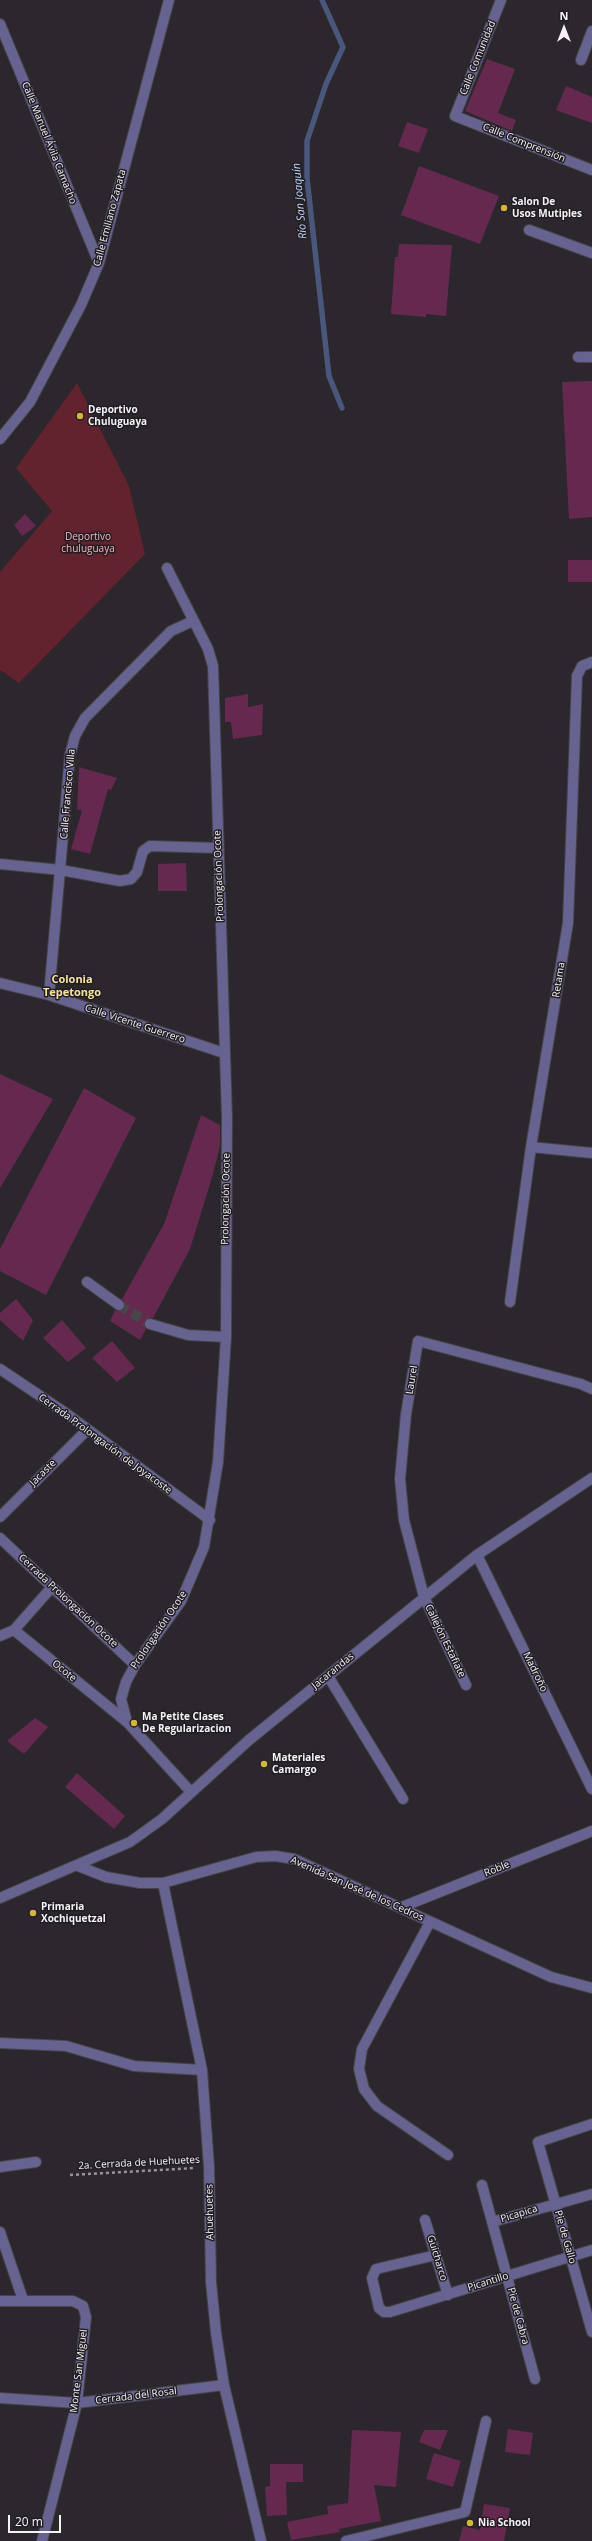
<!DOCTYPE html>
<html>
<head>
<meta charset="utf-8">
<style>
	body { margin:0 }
	#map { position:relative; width:592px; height:2541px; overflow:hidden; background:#2b272d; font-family:"Open Sans",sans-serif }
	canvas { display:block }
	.north { position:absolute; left:544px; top:8px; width:40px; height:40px; -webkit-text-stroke:3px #211d23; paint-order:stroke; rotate:0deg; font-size:11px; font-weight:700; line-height:16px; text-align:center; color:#f5f2f6 }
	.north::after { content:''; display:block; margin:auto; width:14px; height:18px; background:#f5f2f6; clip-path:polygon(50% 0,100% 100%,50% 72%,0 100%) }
	.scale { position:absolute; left:8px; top:2515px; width:53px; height:18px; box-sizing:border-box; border:2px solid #f5f2f6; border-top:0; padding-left:5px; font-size:12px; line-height:14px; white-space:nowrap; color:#f5f2f6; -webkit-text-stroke:3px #211d23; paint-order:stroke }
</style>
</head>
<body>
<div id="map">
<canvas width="592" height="2541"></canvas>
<div class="north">N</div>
<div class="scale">20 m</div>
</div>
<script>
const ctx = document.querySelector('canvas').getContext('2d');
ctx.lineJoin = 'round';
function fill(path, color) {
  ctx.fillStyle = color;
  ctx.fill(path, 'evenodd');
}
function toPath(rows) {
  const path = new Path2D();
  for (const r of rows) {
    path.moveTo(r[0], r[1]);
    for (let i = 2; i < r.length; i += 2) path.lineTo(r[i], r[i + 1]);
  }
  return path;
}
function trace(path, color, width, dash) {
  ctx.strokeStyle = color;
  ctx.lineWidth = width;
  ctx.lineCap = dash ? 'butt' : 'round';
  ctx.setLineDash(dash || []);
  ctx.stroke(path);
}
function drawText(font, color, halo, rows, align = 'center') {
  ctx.font = font + ' "Open Sans",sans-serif';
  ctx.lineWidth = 3;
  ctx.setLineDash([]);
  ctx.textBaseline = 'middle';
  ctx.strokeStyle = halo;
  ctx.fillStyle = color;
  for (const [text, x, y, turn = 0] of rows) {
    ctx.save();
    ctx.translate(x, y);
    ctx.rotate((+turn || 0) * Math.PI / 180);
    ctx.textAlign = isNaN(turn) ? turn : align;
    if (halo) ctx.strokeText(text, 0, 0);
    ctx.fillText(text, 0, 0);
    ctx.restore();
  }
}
fill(toPath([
	[77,383,129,486,145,554,19,683,0,670,0,572,52,511,16,468]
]), '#62232e');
trace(toPath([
	[322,0,343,47,326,84,307,141,307,178,329,376,342,408]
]), '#4a577c', 5.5);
fill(toPath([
	[487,59,515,69,498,113,516,120,512,131,465,111],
	[566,86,592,97,592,123,556,110],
	[407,122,428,129,419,153,398,146],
	[419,166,499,196,480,244,401,215],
	[399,244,452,245,446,316,426,314,426,317,391,314,395,257,398,257],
	[592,381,592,517,569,519,562,382],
	[25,514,36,526,22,536,14,525],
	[568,560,592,560,592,582,568,582],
	[248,694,248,707,263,704,262,735,233,739,231,722,225,722,225,698],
	[79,767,117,778,111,790,108,789,90,854,71,849,82,811,77,809],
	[186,863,187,891,158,891,158,864],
	[0,1074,53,1099,0,1188],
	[84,1088,136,1118,46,1295,0,1271,0,1249],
	[201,1115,220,1125,220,1146,213,1174,190,1249,153,1318,148,1318,144,1322,146,1329,140,1340,110,1321,115,1310,121,1311,124,1308,125,1303,122,1299,164,1224],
	[16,1299,33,1320,23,1341,0,1320,0,1313],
	[62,1320,86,1348,68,1362,43,1338],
	[112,1341,135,1368,117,1382,92,1358],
	[35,1718,48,1727,24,1754,7,1741],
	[77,1773,125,1816,114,1829,65,1787],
	[508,2429,533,2433,530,2455,505,2452],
	[352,2430,401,2432,396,2487,374,2485,381,2521,339,2529,340,2532,291,2540,287,2522,328,2514,327,2506,348,2503],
	[424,2430,448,2430,440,2450,419,2442],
	[434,2453,461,2461,453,2487,426,2479],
	[270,2464,303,2464,303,2482,286,2482,287,2515,267,2516,265,2487,270,2486],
	[484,2504,510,2508,504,2541,459,2541,463,2526,480,2530]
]), '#65294f');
trace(toPath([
	[119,1305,150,1324]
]), '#49454b', 10, [10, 5]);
const minor = toPath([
	[501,0,455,116,592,170],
	[0,24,99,263],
	[581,60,592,31],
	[529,230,592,253],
	[578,357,592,357],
	[0,439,30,402,81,305,99,263,169,0],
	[167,568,208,649,213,666,227,1118,226,1337,218,1462,204,1547,181,1601,135,1665,126,1682,121,1699,127,1722,191,1792],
	[0,864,61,870,120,881,131,879,137,872,143,851,150,846,218,848],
	[0,983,49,995,224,1053],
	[49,995,70,755,75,736,85,718,171,631,193,621],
	[531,1147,592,1153],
	[87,1282,119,1305],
	[510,1302,531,1147,568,923,577,676,582,666,592,662],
	[150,1324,188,1335,226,1337],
	[0,1369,67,1414,210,1520],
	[0,1517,87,1430],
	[0,1538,135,1665],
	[477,1555,592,1789],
	[14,1630,127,1722],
	[0,1636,14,1630,52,1587],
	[328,1676,403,1799],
	[466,1685,424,1597,404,1520,400,1479,406,1414,418,1341,581,1384,592,1389],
	[78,1866,106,1877,140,1883,163,1883,256,1857,275,1856,294,1859,551,1977,592,1988],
	[163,1883,202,2070,209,2167,211,2282,216,2333,224,2385,261,2541],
	[0,1898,130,1842,162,1819,249,1740,477,1555,592,1478],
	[402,1907,592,1831],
	[430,1922,362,2049,359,2069,364,2089,377,2106,448,2155],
	[0,2043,66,2046,134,2066,202,2070],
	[592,2124,538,2142,592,2332],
	[0,2167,36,2162],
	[482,2185,535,2379],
	[425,2220,448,2295],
	[492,2222,592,2194],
	[0,2232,23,2300],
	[436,2255,376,2269,372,2278,379,2308,384,2312,390,2312,592,2250],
	[0,2301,73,2301,83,2306,86,2317,77,2403,42,2541],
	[0,2398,77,2403,224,2385],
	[346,2541,465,2512,486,2421]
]);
trace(minor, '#474349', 12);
trace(toPath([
	[70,2175,195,2168]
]), '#989499', 2.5, [3, 3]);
trace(minor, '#676391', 10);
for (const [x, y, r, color] of [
	[504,208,4,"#d2b735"],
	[80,416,4,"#d2b735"],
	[134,1723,4,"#d2b735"],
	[264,1764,4,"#d2b735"],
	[33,1913,4,"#d2b735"],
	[470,2523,4,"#d2b735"]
]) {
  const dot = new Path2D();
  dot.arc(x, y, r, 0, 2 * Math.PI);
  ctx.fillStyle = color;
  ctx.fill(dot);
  trace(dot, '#211d23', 1.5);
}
drawText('10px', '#f5f2f6', '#211d23', [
	["Calle Comunidad",478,58,-68],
	["Calle Manuel Ávila Camacho",49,143,68],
	["Calle Comprensión",524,143,22],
	["Calle Emiliano Zapata",110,218,-75],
	["Calle Francisco Villa",68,794,-85],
	["Prolongación Ocote",219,876,-92],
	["Retama",559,980,-81],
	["Calle Vicente Guerrero",135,1024,18],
	["Prolongación Ocote",226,1199,-89],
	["Laurel",412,1380,-81],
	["Cerrada Prolongación de Joyacoste",105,1444,36],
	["Jacaste",43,1473,-45],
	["Cerrada Prolongación Ocote",68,1601,43],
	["Prolongación Ocote",159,1630,-56],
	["Callejón Estafiate",445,1641,64],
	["Ocote",64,1671,39],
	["Jacarandas",333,1671,-39],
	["Madroño",535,1672,64],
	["Roble",497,1869,-22],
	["Avenida San José de los Cedros",357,1889,24],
	["2a. Cerrada de Huehuetes",139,2163,-3],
	["Ahuehuetes",210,2212,-91],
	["Picapica",519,2214,-17],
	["Pie de Gallo",565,2237,74],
	["Guicharco",437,2258,73],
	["Picantillo",488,2282,-17],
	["Pie de Cabra",518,2316,75],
	["Monte San Miguel",79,2371,-83],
	["Cerrada del Rosal",136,2396,-7]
]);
drawText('bold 10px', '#f5f2f6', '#211d23', [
	["Salon De",512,202],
	["Usos Mutiples",512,214],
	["Deportivo",88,410],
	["Chuluguaya",88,422],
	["Ma Petite Clases",142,1717],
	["De Regularizacion",142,1729],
	["Materiales",272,1758],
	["Camargo",272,1770],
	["Primaria",41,1907],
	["Xochiquetzal",41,1919],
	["Nia School",478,2523]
], 'left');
drawText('10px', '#f8b5bc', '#211d23', [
	["Deportivo",88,537],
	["chuluguaya",88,549]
]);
drawText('italic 11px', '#c3d8f9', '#211d23', [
	["Río San Joaquín",300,201,-95]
]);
drawText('bold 11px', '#f7e596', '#211d23', [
	["Colonia",72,980],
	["Tepetongo",72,993]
]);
</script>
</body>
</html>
